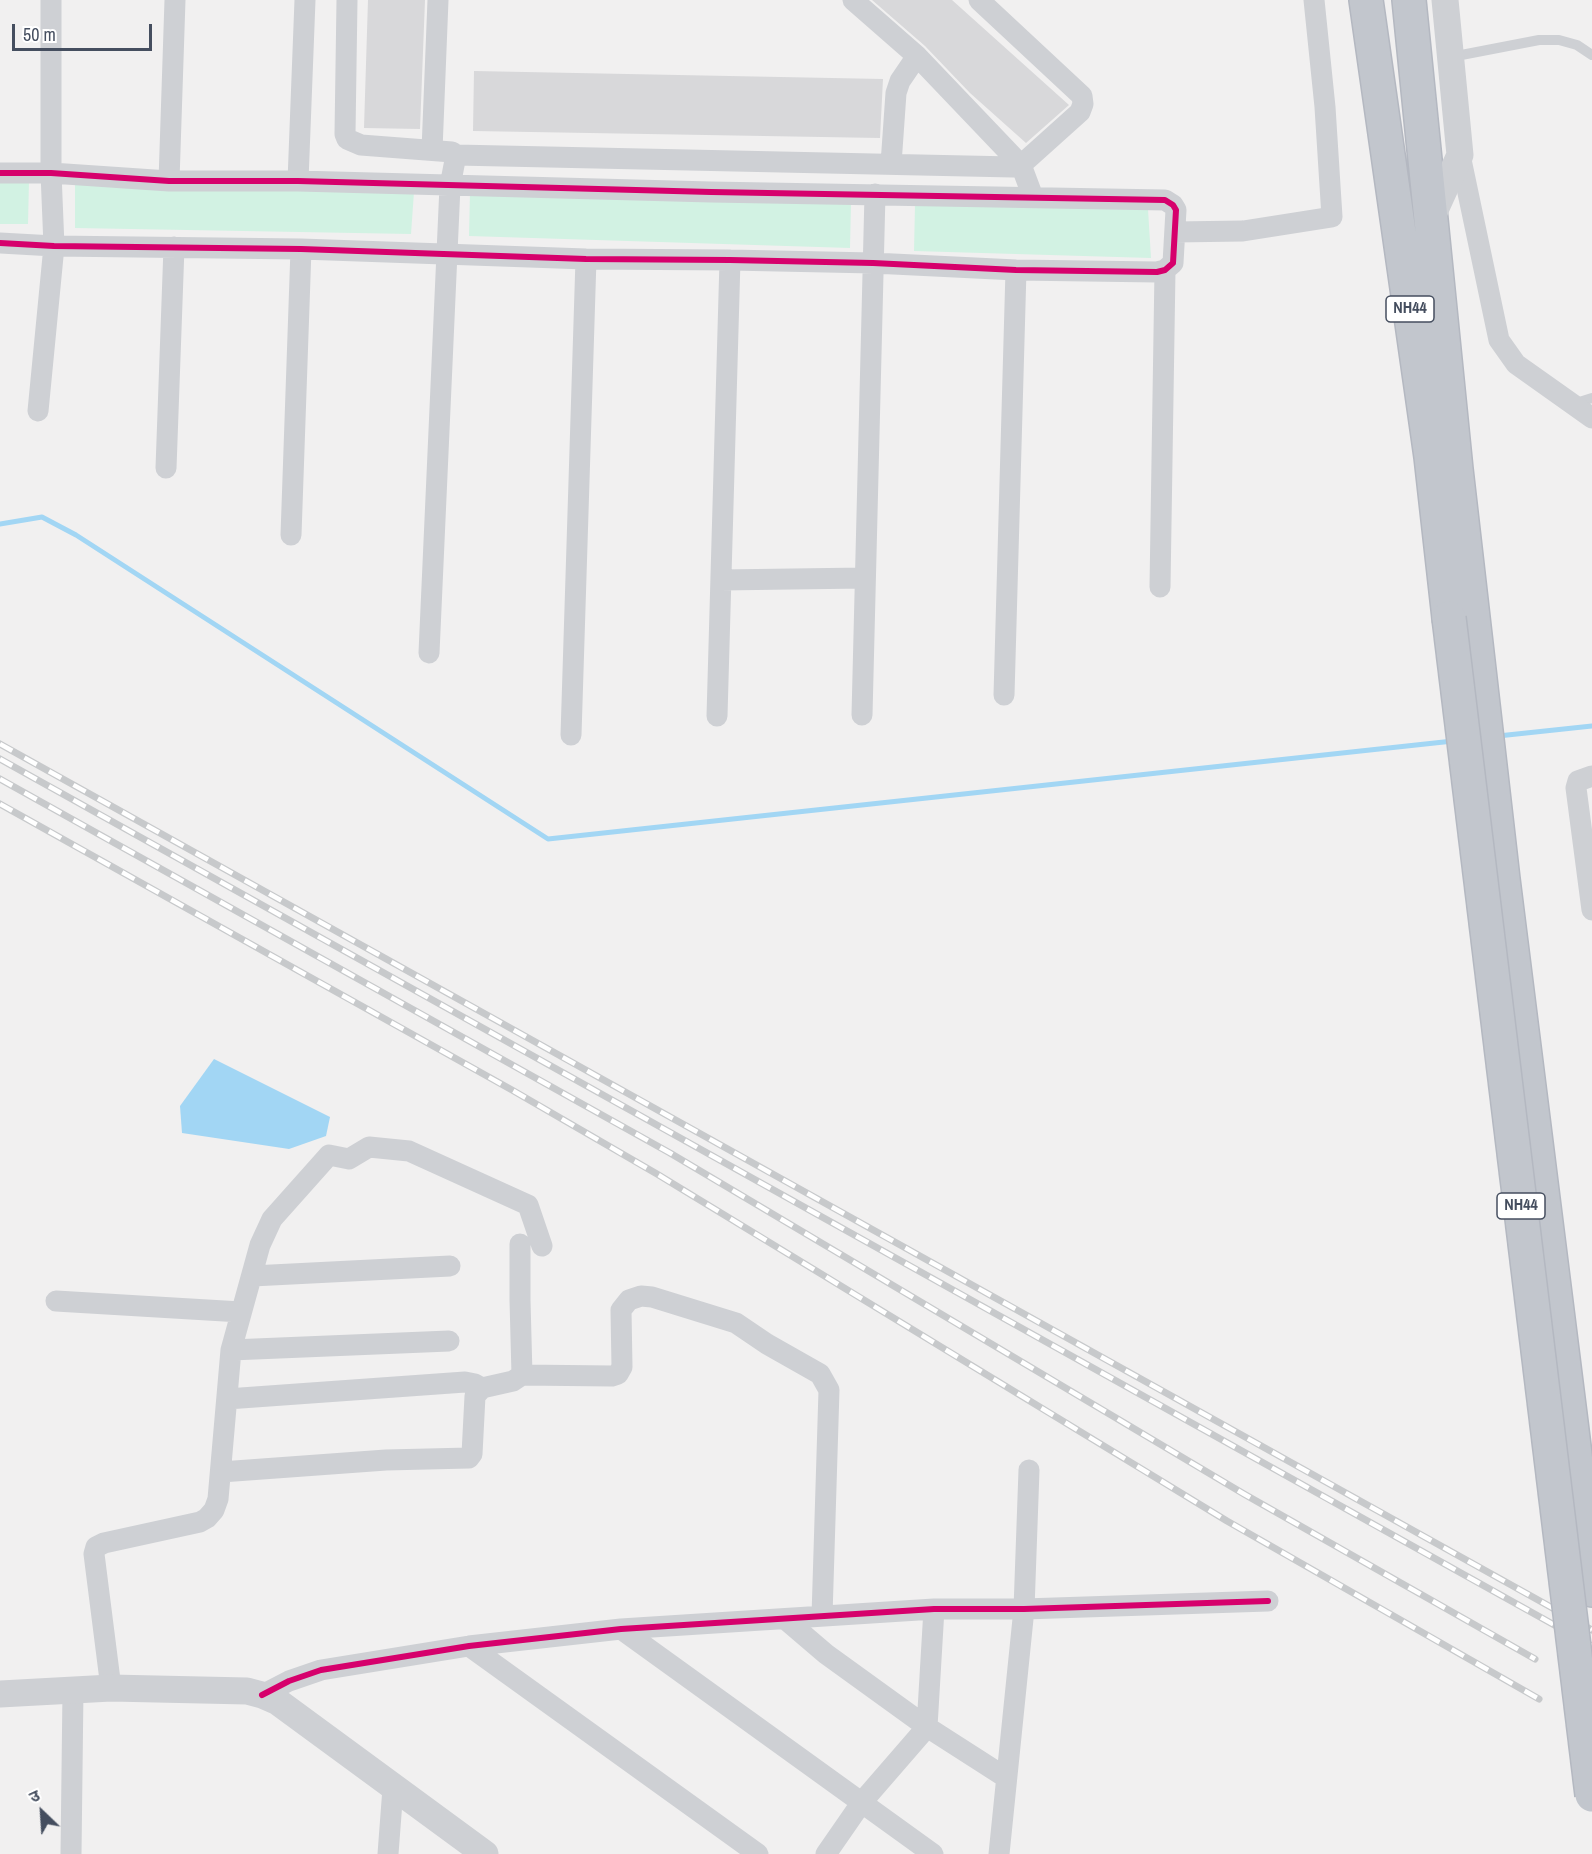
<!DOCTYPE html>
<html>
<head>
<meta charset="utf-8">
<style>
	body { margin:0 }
	#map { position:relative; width:1592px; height:1854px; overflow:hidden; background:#f1f0f0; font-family:"Archivo Narrow","Noto Sans Devanagari",sans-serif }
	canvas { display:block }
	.north { position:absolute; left:12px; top:1782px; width:60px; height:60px; -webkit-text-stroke:4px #fff; paint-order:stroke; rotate:335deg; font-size:16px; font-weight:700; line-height:24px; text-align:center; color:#454e5f }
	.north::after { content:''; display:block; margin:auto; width:21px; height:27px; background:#454e5f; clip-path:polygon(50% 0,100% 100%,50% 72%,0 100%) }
	.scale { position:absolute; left:12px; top:24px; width:140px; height:27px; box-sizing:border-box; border:3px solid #454e5f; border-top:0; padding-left:8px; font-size:18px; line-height:21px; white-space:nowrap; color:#454e5f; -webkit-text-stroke:4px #fff; paint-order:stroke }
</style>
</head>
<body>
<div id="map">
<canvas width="1592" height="1854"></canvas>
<div class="north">उ</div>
<div class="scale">50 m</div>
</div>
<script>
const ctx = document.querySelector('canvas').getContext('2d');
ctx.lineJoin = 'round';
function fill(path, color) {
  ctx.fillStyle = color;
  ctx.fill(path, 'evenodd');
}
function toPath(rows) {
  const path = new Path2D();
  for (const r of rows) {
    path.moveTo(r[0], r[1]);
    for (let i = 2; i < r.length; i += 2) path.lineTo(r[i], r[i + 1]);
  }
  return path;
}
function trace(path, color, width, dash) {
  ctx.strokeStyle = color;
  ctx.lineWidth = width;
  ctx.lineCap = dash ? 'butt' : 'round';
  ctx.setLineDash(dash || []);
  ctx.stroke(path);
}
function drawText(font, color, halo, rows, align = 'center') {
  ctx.font = font + ' "Archivo Narrow",sans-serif';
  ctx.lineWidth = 4.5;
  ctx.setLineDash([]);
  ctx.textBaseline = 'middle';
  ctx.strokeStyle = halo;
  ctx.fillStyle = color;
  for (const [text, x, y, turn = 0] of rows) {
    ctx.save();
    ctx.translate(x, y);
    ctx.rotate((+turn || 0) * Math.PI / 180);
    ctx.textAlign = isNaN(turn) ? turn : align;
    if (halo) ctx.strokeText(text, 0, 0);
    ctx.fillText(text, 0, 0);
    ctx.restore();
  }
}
fill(toPath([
	[75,179,414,192,411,234,75,228],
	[0,180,29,181,28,224,0,224],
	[470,192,851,204,850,248,469,236],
	[915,205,1148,209,1151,258,914,251]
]), '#d2f2e3');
fill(toPath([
	[214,1059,330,1117,326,1136,289,1149,182,1133,180,1106]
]), '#a2d6f4');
trace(toPath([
	[0,524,42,517,76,535,548,839,1453,741],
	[1498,736,1592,726]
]), '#a2d6f4', 5);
fill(toPath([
	[368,0,425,0,420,129,364,128],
	[872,0,952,0,1069,105,1026,143,970,93,925,46],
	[474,71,883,79,880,138,473,131]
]), '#d8d8da');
const trunk = toPath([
	[1366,0,1431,457,1449,618],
	[1409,0,1456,469,1503,879,1592,1590]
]);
trace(trunk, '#b4b8c1', 36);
trace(toPath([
	[1451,57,1539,40,1559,40,1577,45,1592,55],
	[1573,404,1592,398]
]), '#ced0d4', 10);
trace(toPath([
	[347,0,345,134,347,139,361,145,452,152,456,155,450,186,429,653],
	[853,0,917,56,1021,165,1033,197],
	[432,150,438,0],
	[456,155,1013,167,1021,165,1080,112,1083,104,1082,96,979,0],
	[1460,155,1499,340,1516,364,1592,418],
	[891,164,896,93,900,81,917,56],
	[0,173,51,173,169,181,298,181,711,192,1165,200,1173,205,1176,210,1173,263,1165,270,1157,272,1016,270,873,263,730,260,586,259,301,249,54,246,0,243],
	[169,181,175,0],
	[298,181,305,0],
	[1175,232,1243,231,1332,217,1325,107,1314,0],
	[38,411,54,246,51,173,51,0],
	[166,468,174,247],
	[291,535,301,249],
	[721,580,864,578],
	[1160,587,1165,270],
	[1004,695,1016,270],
	[862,715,875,194],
	[717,716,730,260],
	[571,735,586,259],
	[1592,776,1578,781,1576,788,1592,910],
	[252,1276,450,1266],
	[56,1301,241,1312],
	[231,1350,449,1341],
	[522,1375,612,1376,618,1374,622,1367,621,1310,629,1300,641,1296,652,1297,736,1323,767,1344,820,1374,829,1390,822,1616],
	[227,1399,465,1382,475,1384,482,1388],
	[221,1472,386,1460,469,1458,472,1454,475,1396,482,1388,513,1381,522,1375,520,1300,520,1244],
	[785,1619,826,1654,927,1727,1005,1777],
	[621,1629,933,1854],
	[469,1646,758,1854],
	[111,1688,94,1554,96,1547,104,1543,200,1522,207,1518,214,1510,218,1499,231,1350,260,1245,272,1219,329,1155,349,1159,369,1147,409,1151,528,1205,542,1246],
	[262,1695,289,1681,321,1670,469,1646,621,1629,934,1609,1024,1609,1268,1601],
	[71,1854,73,1690],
	[388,1854,393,1788],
	[826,1854,862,1802,927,1727,934,1609],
	[999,1854,1024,1609,1029,1470]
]), '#ced0d4', 21);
trace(toPath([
	[1430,221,1460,155,1445,0],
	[0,1694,111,1688,247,1691,262,1695,278,1702,485,1854]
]), '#ced0d4', 27);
trace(trunk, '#c2c6cd', 33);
const rail = toPath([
	[0,744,1592,1630],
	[0,759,1592,1646],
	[0,779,670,1153,1244,1494,1535,1659],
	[0,804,512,1090,657,1174,1227,1521,1539,1699]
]);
trace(rail, '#c7c9cb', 7);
trace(rail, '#fff', 4.5, [14]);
const trunkBridge = toPath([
	[1449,618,1592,1795]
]);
trace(trunkBridge, '#b4b8c1', 36, []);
trace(trunkBridge, '#c2c6cd', 33);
trace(toPath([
	[0,173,51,173,169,181,298,181,711,192,1165,200,1173,205,1176,210,1173,263,1165,270,1157,272,1016,270,873,263,730,260,586,259,301,249,54,246,0,243],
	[262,1695,289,1681,321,1670,469,1646,621,1629,934,1609,1024,1609,1268,1601]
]), '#d6006c', 6);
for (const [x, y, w] of [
	[1410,309,48],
	[1521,1206,48]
]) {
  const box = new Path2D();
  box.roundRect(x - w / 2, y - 13, w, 26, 4.5);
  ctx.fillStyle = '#fff';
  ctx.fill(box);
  trace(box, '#454e5f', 1.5);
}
drawText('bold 16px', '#454e5f', null, [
	["NH44",1410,309],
	["NH44",1521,1206]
]);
</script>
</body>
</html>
